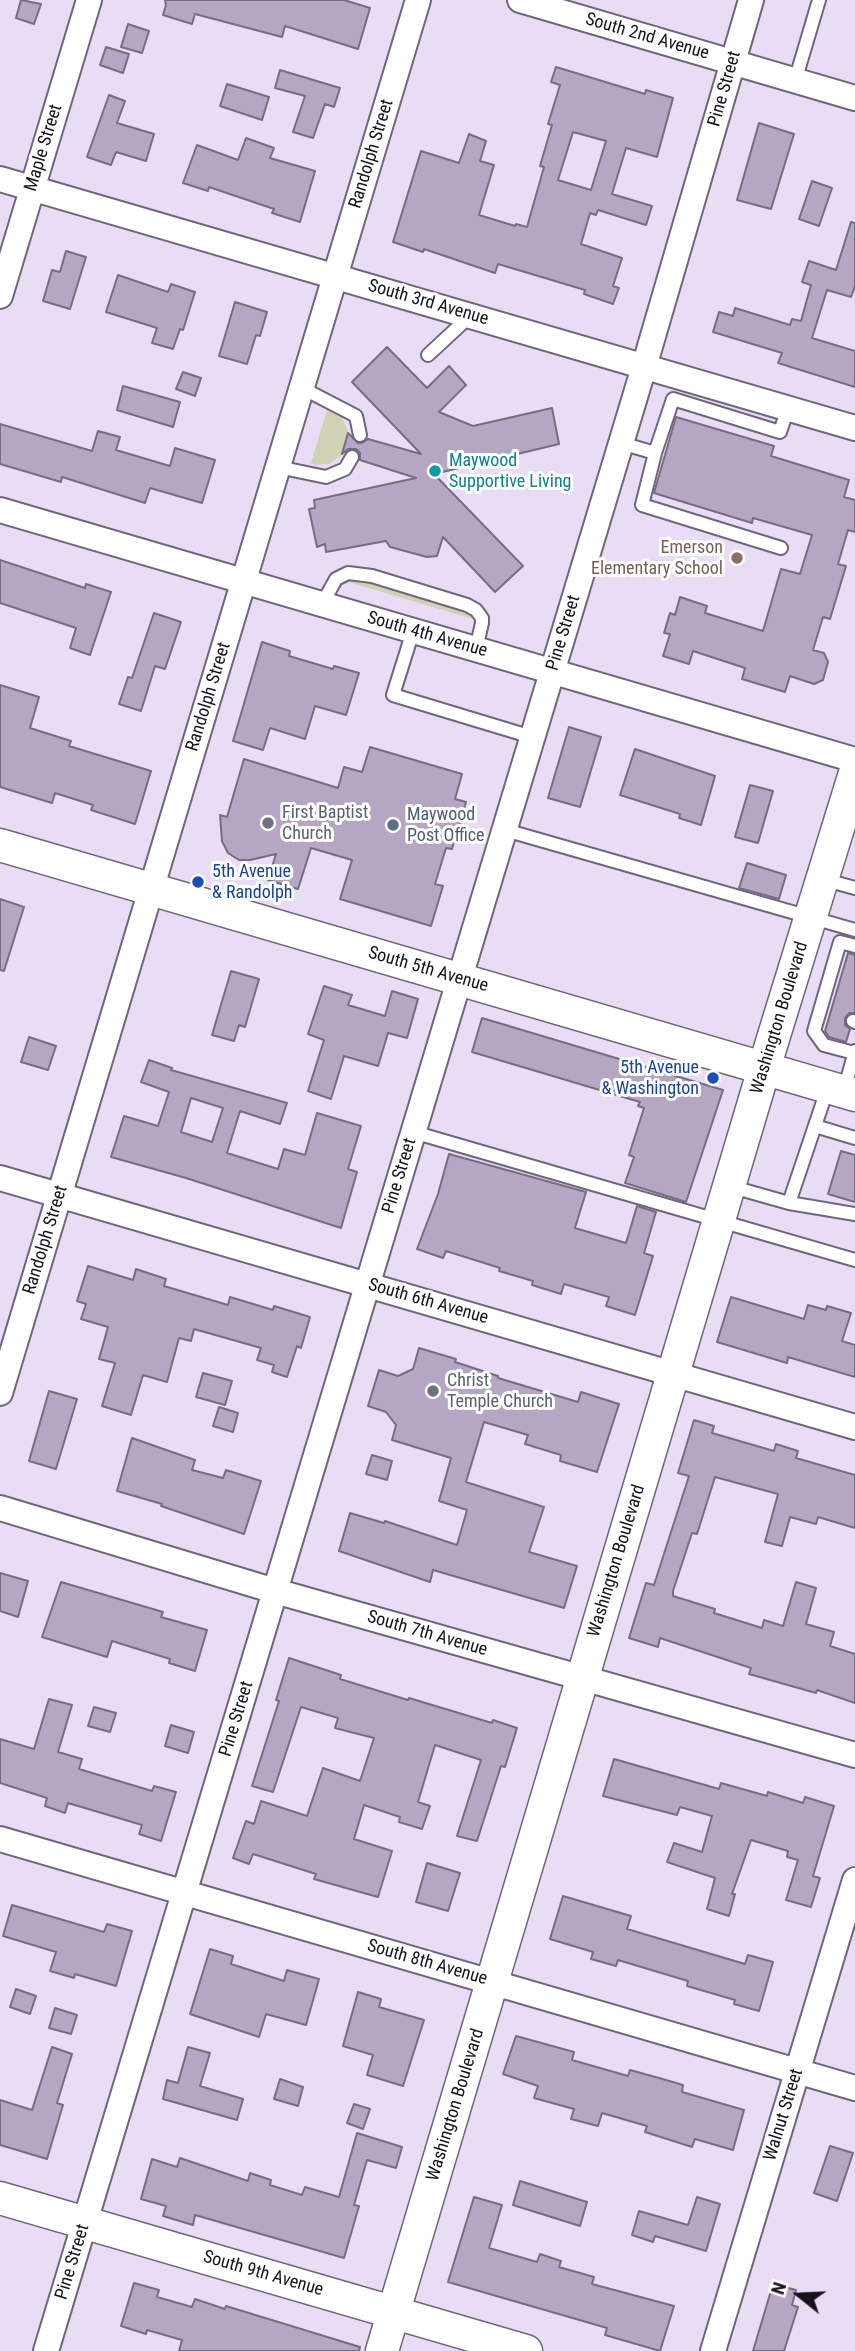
<!DOCTYPE html>
<html>
<head>
<meta charset="utf-8">
<style>
	body { margin:0 }
	#map { position:relative; width:855px; height:2351px; overflow:hidden; background:#e9ddf6; font-family:"Roboto Condensed",sans-serif }
	canvas { display:block }
	.north { position:absolute; left:764px; top:2260px; width:70px; height:70px; -webkit-text-stroke:5px #fff; paint-order:stroke; rotate:288deg; font-size:19px; font-weight:700; line-height:28px; text-align:center; color:#16121a }
	.north::after { content:''; display:block; margin:auto; width:24px; height:32px; background:#16121a; clip-path:polygon(50% 0,100% 100%,50% 72%,0 100%) }
</style>
</head>
<body>
<div id="map">
<canvas width="855" height="2351"></canvas>
<div class="north">N</div>
</div>
<script>
const ctx = document.querySelector('canvas').getContext('2d');
ctx.lineJoin = 'round';
function fill(path, color) {
  ctx.fillStyle = color;
  ctx.fill(path, 'evenodd');
}
function toPath(rows) {
  const path = new Path2D();
  for (const r of rows) {
    path.moveTo(r[0], r[1]);
    for (let i = 2; i < r.length; i += 2) path.lineTo(r[i], r[i + 1]);
  }
  return path;
}
function trace(path, color, width, dash) {
  ctx.strokeStyle = color;
  ctx.lineWidth = width;
  ctx.lineCap = dash ? 'butt' : 'round';
  ctx.setLineDash(dash || []);
  ctx.stroke(path);
}
function drawText(font, color, halo, rows, align = 'center') {
  ctx.font = font + ' "Roboto Condensed",sans-serif';
  ctx.lineWidth = 6;
  ctx.setLineDash([]);
  ctx.textBaseline = 'middle';
  ctx.strokeStyle = halo;
  ctx.fillStyle = color;
  for (const [text, x, y, turn = 0] of rows) {
    ctx.save();
    ctx.translate(x, y);
    ctx.rotate((+turn || 0) * Math.PI / 180);
    ctx.textAlign = isNaN(turn) ? turn : align;
    if (halo) ctx.strokeText(text, 0, 0);
    ctx.fillText(text, 0, 0);
    ctx.restore();
  }
}
fill(toPath([
	[327,410,342,418,348,432,341,456,329,464,316,465,311,463],
	[353,578,466,611,473,619,345,581]
]), '#cfd3b4');
const building = toPath([
	[21,0,41,4,34,24,16,18,21,0],
	[165,0,344,0,370,8,358,49,285,26,282,37,195,14,192,24,163,15,166,5,165,0],
	[128,24,149,31,142,53,121,47,128,24],
	[106,47,129,54,123,73,100,65,106,47],
	[556,67,645,94,646,90,673,98,657,157,626,148,612,194,652,206,646,225,598,210,596,215,590,213,581,244,622,258,613,286,619,288,613,304,584,294,585,290,498,264,495,273,424,249,423,252,393,242,421,151,459,163,469,134,486,141,480,161,494,165,479,215,515,226,516,224,527,227,544,167,540,166,552,125,548,124,560,85,551,82,556,67],
	[573,132,606,141,591,190,558,180,573,132],
	[280,70,340,88,334,107,325,104,313,138,293,132,305,96,275,88,280,70],
	[227,84,269,97,262,120,220,106,227,84],
	[109,95,125,101,117,123,154,134,146,161,116,152,111,165,87,157,109,95],
	[759,123,794,134,771,209,737,200,759,123],
	[246,138,274,148,270,158,315,171,300,222,272,213,274,209,209,187,208,191,183,183,197,145,238,160,246,138],
	[812,181,832,188,819,226,799,219,812,181],
	[851,222,855,223,855,286,851,297,827,290,812,338,855,351,855,387,778,363,782,353,713,332,719,312,733,316,735,308,790,325,792,319,801,321,811,285,802,282,809,261,836,270,851,222],
	[66,251,86,257,70,309,43,301,52,270,60,272,66,251],
	[118,275,168,292,171,284,195,292,183,330,180,329,173,349,152,343,157,328,106,312,118,275],
	[235,302,267,312,260,336,256,335,247,364,219,356,235,302],
	[387,347,427,388,449,366,466,385,439,412,473,426,552,408,559,444,434,474,523,566,495,592,443,537,437,556,427,557,390,547,386,541,326,552,325,544,317,547,309,509,315,508,314,500,416,478,360,460,360,453,356,449,348,449,342,454,348,433,358,443,362,443,368,439,421,454,352,382,387,347],
	[183,372,201,378,195,396,176,389,183,372],
	[123,386,180,402,173,427,117,410,123,386],
	[676,417,774,446,771,456,849,480,844,497,855,500,855,532,848,530,838,564,846,566,830,619,823,617,813,650,824,653,828,662,823,680,814,684,790,676,785,692,742,679,745,668,693,651,689,664,663,656,670,634,664,633,670,613,675,615,680,597,707,606,705,613,763,631,781,569,800,574,812,535,753,518,752,523,654,493,676,417],
	[0,424,92,451,98,431,120,437,116,450,170,466,175,448,215,460,202,503,150,488,145,503,62,477,61,482,0,464,0,424],
	[0,560,85,588,86,584,111,592,90,655,70,648,76,628,0,603,0,560],
	[154,613,181,622,165,669,155,666,141,711,119,704,128,677,132,678,154,613],
	[262,642,290,651,289,656,333,669,334,666,359,673,346,715,315,706,305,739,270,728,263,750,233,741,262,642],
	[0,685,39,697,30,728,71,741,69,746,151,771,135,824,91,810,93,805,55,793,52,803,0,787,0,685],
	[569,727,601,737,580,807,548,798,569,727],
	[370,747,462,774,455,799,466,802,452,849,446,848,435,884,443,886,431,926,340,899,352,860,311,848,298,889,268,880,276,854,250,860,239,860,228,853,222,841,220,815,227,817,244,759,338,788,344,767,362,772,370,747],
	[635,749,715,776,701,825,679,818,680,814,620,795,635,749],
	[750,785,773,791,758,843,735,837,750,785],
	[747,863,786,875,779,899,739,888,747,863],
	[0,899,24,907,4,971,0,970,0,899],
	[848,953,855,955,855,1013,849,1013,845,1018,845,1025,850,1029,846,1042,829,1037,825,1031,848,953],
	[231,971,259,979,245,1027,239,1025,234,1041,212,1035,231,971],
	[324,986,352,995,348,1005,385,1016,392,991,418,999,407,1038,388,1033,378,1066,344,1056,331,1099,308,1091,324,1040,308,1034,324,986],
	[482,1018,723,1090,686,1202,625,1183,634,1157,629,1155,644,1108,638,1106,640,1102,472,1052,482,1018],
	[29,1037,56,1046,48,1070,21,1062,29,1037],
	[149,1060,172,1068,171,1070,287,1103,280,1124,240,1111,227,1153,278,1169,284,1149,305,1155,317,1113,361,1126,348,1169,357,1172,341,1228,186,1178,111,1157,124,1116,158,1126,169,1092,141,1082,149,1060],
	[191,1098,223,1108,212,1142,181,1132,191,1098],
	[841,1151,855,1155,855,1202,828,1194,841,1151],
	[449,1154,586,1192,575,1228,626,1243,637,1206,656,1212,644,1253,653,1256,635,1315,606,1306,609,1297,564,1284,561,1294,532,1285,533,1281,499,1271,500,1268,446,1251,443,1258,417,1249,438,1194,449,1154],
	[88,1266,133,1280,136,1269,166,1279,164,1286,228,1305,230,1297,273,1310,274,1306,310,1317,301,1348,297,1346,287,1377,272,1372,274,1365,257,1360,261,1348,194,1329,191,1341,179,1338,167,1382,143,1375,131,1415,102,1406,115,1363,99,1359,108,1327,81,1319,86,1304,77,1301,88,1266],
	[731,1297,804,1319,808,1305,826,1310,827,1306,851,1313,842,1341,855,1345,855,1377,788,1357,787,1363,717,1342,731,1297],
	[419,1348,456,1359,455,1362,498,1376,498,1378,578,1402,581,1392,619,1404,597,1472,560,1461,561,1455,525,1444,528,1435,484,1422,466,1482,544,1507,529,1552,577,1566,564,1608,433,1570,430,1582,339,1551,350,1513,384,1523,385,1521,457,1545,467,1510,439,1501,451,1458,392,1440,396,1425,386,1412,368,1406,379,1370,398,1376,413,1369,419,1348],
	[203,1373,232,1381,225,1405,196,1397,203,1373],
	[49,1391,77,1399,56,1469,29,1461,49,1391],
	[219,1407,238,1413,233,1432,213,1426,219,1407],
	[694,1420,714,1426,712,1433,774,1451,776,1444,798,1451,796,1458,855,1475,855,1528,818,1517,816,1524,790,1517,782,1546,765,1542,778,1494,715,1477,697,1534,692,1533,673,1591,673,1596,715,1609,714,1613,762,1628,764,1620,783,1626,796,1582,816,1588,806,1624,834,1632,830,1646,855,1654,855,1703,817,1690,816,1693,749,1674,751,1668,660,1638,658,1647,629,1638,646,1583,654,1585,689,1476,678,1473,694,1420],
	[132,1438,195,1460,192,1470,223,1478,226,1470,261,1481,244,1534,161,1506,162,1504,117,1491,132,1438],
	[372,1455,392,1461,387,1480,366,1474,372,1455],
	[0,1573,28,1581,18,1617,0,1611,0,1573],
	[61,1582,163,1612,161,1617,207,1630,195,1671,169,1663,170,1659,112,1641,107,1657,42,1637,61,1582],
	[289,1658,341,1675,340,1679,408,1700,409,1698,492,1723,493,1720,517,1728,505,1767,501,1766,477,1841,457,1836,481,1760,435,1745,418,1802,430,1806,422,1829,399,1822,400,1817,364,1805,354,1839,392,1851,378,1897,314,1879,316,1874,253,1854,249,1864,233,1858,246,1821,254,1824,261,1801,307,1816,323,1768,360,1781,374,1738,335,1728,338,1718,301,1707,273,1792,252,1786,279,1701,276,1700,289,1658],
	[49,1699,72,1705,58,1752,82,1759,79,1769,152,1791,154,1786,176,1792,161,1841,139,1834,142,1825,68,1803,65,1813,45,1806,47,1798,0,1783,0,1739,34,1749,49,1699],
	[94,1707,116,1713,110,1732,88,1726,94,1707],
	[171,1725,194,1732,188,1753,165,1746,171,1725],
	[614,1759,719,1789,721,1783,767,1796,768,1792,803,1803,805,1797,834,1806,813,1876,820,1878,811,1907,786,1900,798,1860,787,1857,788,1851,751,1840,732,1894,735,1894,729,1916,707,1909,715,1878,667,1862,674,1843,702,1852,712,1816,680,1807,677,1815,603,1796,614,1759],
	[427,1863,460,1873,448,1911,416,1902,427,1863],
	[563,1896,631,1916,627,1929,745,1964,748,1955,773,1962,759,2011,734,2004,735,2000,687,1986,688,1981,618,1960,616,1966,591,1959,593,1952,550,1939,563,1896],
	[12,1905,104,1932,107,1924,132,1931,116,1986,75,1974,74,1978,50,1971,56,1952,3,1936,12,1905],
	[210,1949,233,1956,231,1964,284,1981,287,1970,319,1979,306,2025,266,2014,259,2037,190,2014,210,1949],
	[16,1989,36,1996,30,2014,10,2007,16,1989],
	[358,1992,381,1999,379,2007,424,2020,403,2086,367,2075,373,2055,343,2046,358,1992],
	[55,2008,77,2015,71,2034,49,2028,55,2008],
	[516,2036,574,2052,572,2060,628,2076,630,2070,659,2078,683,2085,682,2092,744,2110,733,2150,695,2139,692,2147,645,2132,647,2126,602,2113,598,2126,571,2119,574,2109,534,2098,538,2086,503,2074,516,2036],
	[52,2047,72,2054,57,2103,63,2105,47,2159,0,2145,0,2100,32,2110,52,2047],
	[188,2047,210,2053,200,2086,243,2099,237,2120,163,2099,167,2080,178,2083,188,2047],
	[280,2079,303,2087,298,2106,274,2099,280,2079],
	[354,2104,370,2109,363,2129,347,2123,354,2104],
	[357,2133,402,2147,396,2168,367,2160,354,2205,359,2206,344,2258,195,2215,193,2225,163,2216,166,2206,141,2199,152,2159,177,2167,180,2158,248,2181,250,2173,271,2180,270,2185,302,2195,305,2187,339,2197,357,2133],
	[830,2146,853,2153,837,2201,814,2193,830,2146],
	[520,2181,587,2202,580,2226,513,2205,520,2181],
	[474,2197,502,2205,489,2248,537,2262,540,2254,561,2261,559,2267,594,2277,592,2284,674,2306,660,2351,605,2335,607,2328,448,2282,474,2197],
	[697,2197,720,2204,706,2251,655,2236,653,2242,632,2235,639,2211,688,2225,697,2197],
	[134,2283,159,2290,157,2297,192,2307,195,2299,225,2309,226,2306,360,2347,359,2351,179,2351,182,2340,147,2330,146,2334,121,2326,134,2283],
	[773,2284,796,2290,792,2305,798,2307,784,2351,753,2351,773,2284]
]);
fill(building, '#b5a7c4');
trace(building, '#776d82', 2);
const service = toPath([
	[795,81,819,0],
	[428,355,470,316],
	[302,388,356,416,360,435],
	[621,443,655,453,642,505,781,548],
	[655,453,673,399,780,432,788,408],
	[278,467,326,477,345,469,352,457],
	[322,604,336,579,348,573,372,576,467,605,476,610,482,618,482,623,476,649],
	[413,631,393,695,532,737],
	[505,830,855,930],
	[822,879,855,888],
	[853,1021,855,1022],
	[854,1053,824,1045,814,1031,840,942,855,946],
	[844,1091,855,1051],
	[815,1126,855,1138],
	[413,1132,855,1260],
	[729,1186,789,1203,828,1087],
	[789,1203,855,1214]
]);
const minor = toPath([
	[520,0,855,98],
	[0,179,855,428],
	[0,296,89,0],
	[0,510,855,760],
	[0,1178,855,1427],
	[0,1393,418,0],
	[0,1508,275,1591,855,1755],
	[0,1839,855,2088],
	[46,2351,644,367,751,0],
	[713,2351,855,1880]
]);
const tertiary = toPath([
	[0,845,855,1095],
	[0,2198,526,2351],
	[382,2351,772,1042,855,773]
]);
trace(service, '#70667b', 16);
trace(minor, '#70667b', 28);
trace(tertiary, '#70667b', 35);
trace(service, '#fff', 12);
trace(minor, '#fff', 24);
trace(tertiary, '#fff', 32);
for (const [x, y, r, color] of [
	[435,471,7,"#0f9aa8"],
	[737,558,7,"#8d6e63"],
	[268,823,7,"#6b7280"],
	[393,825,7,"#5c6f8a"],
	[198,882,7,"#1a4fb4"],
	[713,1078,7,"#1a4fb4"],
	[433,1391,7,"#6b7280"]
]) {
  const dot = new Path2D();
  dot.arc(x, y, r, 0, 2 * Math.PI);
  ctx.fillStyle = color;
  ctx.fill(dot);
  trace(dot, '#fff', 2.5);
}
drawText('18px', '#16121a', '#fff', [
	["South 2nd Avenue",647,37,16],
	["Pine Street",725,89,-74],
	["Maple Street",44,148,-73],
	["Randolph Street",372,154,-73],
	["South 3rd Avenue",428,303,16],
	["Pine Street",564,633,-73],
	["South 4th Avenue",427,635,16],
	["Randolph Street",209,697,-73],
	["South 5th Avenue",428,970,16],
	["Washington Boulevard",780,1018,-73],
	["Pine Street",400,1176,-73],
	["Randolph Street",46,1240,-73],
	["South 6th Avenue",428,1302,16],
	["Washington Boulevard",617,1561,-73],
	["South 7th Avenue",427,1634,16],
	["Pine Street",237,1719,-73],
	["South 8th Avenue",427,1963,16],
	["Washington Boulevard",456,2105,-73],
	["Walnut Street",784,2115,-73],
	["Pine Street",73,2262,-73],
	["South 9th Avenue",263,2274,16]
]);
drawText('18px', '#0d838f', '#fff', [
	["Maywood",449,461],
	["Supportive Living",449,482]
], 'left');
drawText('18px', '#785e54', '#fff', [
	["Emerson",723,548],
	["Elementary School",723,569]
], 'right');
drawText('18px', '#5b616d', '#fff', [
	["First Baptist",282,813],
	["Church",282,834],
	["Christ",447,1381],
	["Temple Church",447,1402]
], 'left');
drawText('18px', '#4e5e75', '#fff', [
	["Maywood",407,815],
	["Post Office",407,836]
], 'left');
drawText('18px', '#164399', '#fff', [
	["5th Avenue",212,872],
	["& Randolph",212,893],
	["5th Avenue",699,1068,"right"],
	["& Washington",699,1089,"right"]
], 'left');
</script>
</body>
</html>
